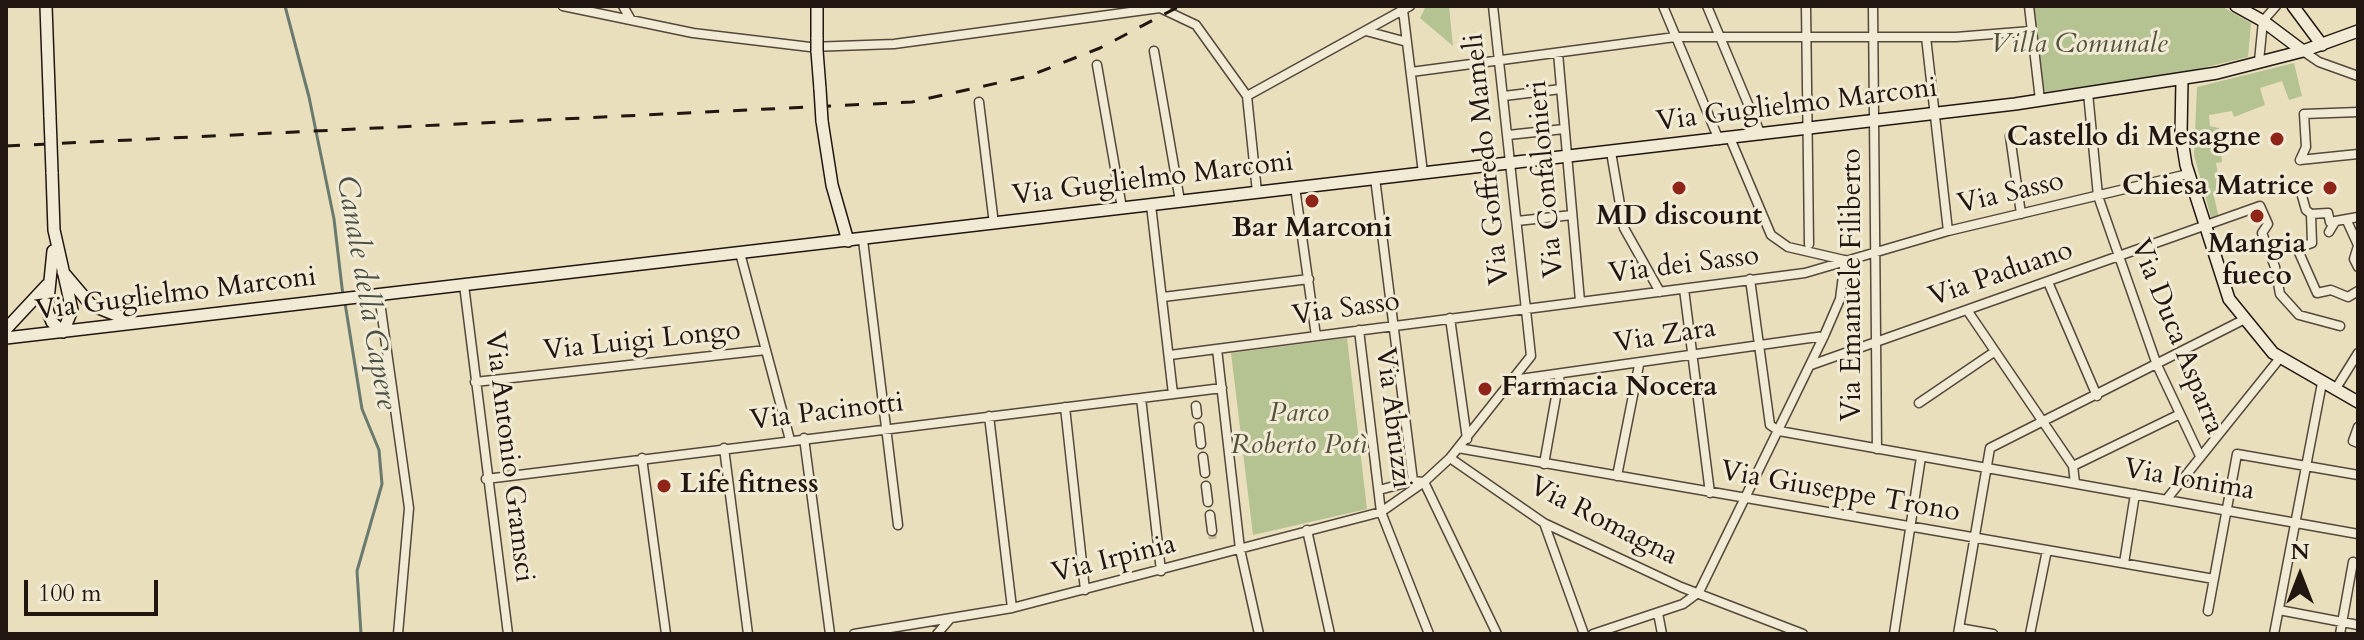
<!DOCTYPE html>
<html>
<head>
<meta charset="utf-8">
<style>
	body { margin:0 }
	#map { position:relative; width:2364px; height:640px; overflow:hidden; background:#eadfbd; font-family:Cardo,serif }
	canvas { display:block }
	.frame { position:absolute; inset:0; border:8px solid #221610; pointer-events:none }
	.north { position:absolute; left:2260px; top:536px; width:80px; height:80px; -webkit-text-stroke:6px #f1ead4; paint-order:stroke; rotate:0deg; font-size:22px; font-weight:700; line-height:32px; text-align:center; color:#221610 }
	.north::after { content:''; display:block; margin:auto; width:28px; height:36px; background:#221610; clip-path:polygon(50% 0,100% 100%,50% 72%,0 100%) }
	.scale { position:absolute; left:24px; top:580px; width:134px; height:36px; box-sizing:border-box; border:4px solid #221610; border-top:0; padding-left:10px; font-size:24px; line-height:28px; white-space:nowrap; color:#221610; -webkit-text-stroke:6px #f1ead4; paint-order:stroke }
</style>
</head>
<body>
<div id="map">
<canvas width="2364" height="640"></canvas>
<div class="frame"></div>
<div class="north">N</div>
<div class="scale">100 m</div>
</div>
<script>
const ctx = document.querySelector('canvas').getContext('2d');
ctx.lineJoin = 'round';
function fill(path, color) {
  ctx.fillStyle = color;
  ctx.fill(path, 'evenodd');
}
function toPath(rows) {
  const path = new Path2D();
  for (const r of rows) {
    path.moveTo(r[0], r[1]);
    for (let i = 2; i < r.length; i += 2) path.lineTo(r[i], r[i + 1]);
  }
  return path;
}
function trace(path, color, width, dash) {
  ctx.strokeStyle = color;
  ctx.lineWidth = width;
  ctx.lineCap = dash ? 'butt' : 'round';
  ctx.setLineDash(dash || []);
  ctx.stroke(path);
}
function drawText(font, color, halo, rows, align = 'center') {
  ctx.font = font + ' Cardo,serif';
  ctx.lineWidth = 6;
  ctx.setLineDash([]);
  ctx.textBaseline = 'middle';
  ctx.strokeStyle = halo;
  ctx.fillStyle = color;
  for (const [text, x, y, turn = 0] of rows) {
    ctx.save();
    ctx.translate(x, y);
    ctx.rotate((+turn || 0) * Math.PI / 180);
    ctx.textAlign = isNaN(turn) ? turn : align;
    if (halo) ctx.strokeText(text, 0, 0);
    ctx.fillText(text, 0, 0);
    ctx.restore();
  }
}
fill(toPath([
	[1426,6,1449,6,1453,46,1420,18],
	[2033,6,2221,6,2251,23,2248,57,2182,73,2046,92,2042,89],
	[2294,63,2302,96,2289,100,2282,81,2260,88,2265,105,2234,117,2232,111,2209,115,2210,126,2219,128,2222,162,2216,163,2221,194,2214,196,2219,219,2212,221,2194,155,2197,87],
	[1347,338,1367,509,1253,535,1231,353]
]), '#b5c292');
trace(toPath([
	[285,6,309,97,334,219,343,296],
	[345,303,362,409,379,450,382,484,357,571,361,634]
]), '#697a6e', 3);
trace(toPath([
	[1212,531,1213,543]
]), '#c2b79a', 8, [8, 4]);
const street = toPath([
	[563,6,693,33,810,47,894,44,1160,8,1196,25,1247,96,1257,192],
	[623,6,631,20],
	[1663,6,1719,140],
	[1707,6,1761,135],
	[1806,6,1809,244],
	[1873,6,1877,449],
	[2029,6,2040,100],
	[1403,10,1423,173],
	[1366,31,1407,42],
	[1926,37,1948,231],
	[1154,51,1180,201],
	[2303,51,2319,62,2358,76],
	[1558,53,1580,301],
	[2259,61,2263,21,2276,6],
	[1097,65,1122,208],
	[1411,72,1675,37,1956,37,2031,31],
	[2088,93,2098,196,2157,365,2200,456],
	[1247,96,1410,6],
	[1504,96,1561,89],
	[979,102,994,224],
	[1508,135,1564,129],
	[2010,136,2021,214],
	[1730,138,1771,235,1788,247,1844,260],
	[1611,152,1624,228,1660,292],
	[2300,160,2306,147,2304,114,2358,112],
	[2300,160,2358,154],
	[1375,178,1413,481],
	[1295,187,1316,336],
	[2302,196,2306,210,2311,214,2328,213,2330,222,2358,217],
	[1151,205,1173,394],
	[2311,214,2312,243,2297,248,2317,293,2331,290,2348,297,2358,291],
	[1517,221,1572,215],
	[2347,221,2358,245],
	[2329,232,2335,222],
	[863,240,898,525],
	[2358,246,2354,259,2358,267],
	[740,253,790,440],
	[1750,279,1770,425,1779,431,2358,534],
	[2048,282,2097,396],
	[464,285,508,634],
	[1684,289,1710,493],
	[379,295,409,508,398,634],
	[1163,297,1309,279],
	[1967,310,2073,466,2075,483],
	[1450,318,1467,439],
	[1359,330,1381,512,1429,634],
	[1217,349,1240,549,1259,634],
	[1170,355,1805,273,1948,231,2188,174],
	[1811,365,2260,206,2268,224,2262,233,2275,267,2280,294,2299,315,2340,326],
	[1513,380,1824,336],
	[475,382,766,350],
	[2335,390,2358,353],
	[1141,398,1161,571],
	[1919,403,1994,352],
	[1196,406,1197,414],
	[1065,407,1085,590],
	[989,416,1012,608],
	[1199,427,1201,444],
	[2358,427,2353,441,2358,443],
	[804,438,830,634],
	[724,448,748,634],
	[1458,448,2214,579],
	[1203,457,1205,473],
	[642,458,666,634],
	[1450,458,1544,523,1681,587,1803,634],
	[1544,464,1560,374],
	[2073,466,2180,414],
	[1617,476,1639,365],
	[486,479,1222,388],
	[1206,486,1208,502],
	[1379,490,1413,481,1424,482,1497,634],
	[2166,500,2280,358],
	[1210,515,1212,531],
	[1544,523,1584,634],
	[1307,530,1330,634],
	[2124,563,2135,494],
	[2279,610,2358,625],
	[2208,611,2237,454,2358,475],
	[1658,613,1662,634],
	[1959,628,1993,634],
	[854,634,1012,608,1381,512,1424,482,1450,458,1531,356,1493,6],
	[937,634,949,620],
	[1593,634,1683,604,1699,592,1824,336,1840,299,1845,260],
	[1894,634,1921,457],
	[1958,634,1990,448,2245,319],
	[2030,634,2047,550],
	[2274,634,2322,383],
	[2340,634,2353,562]
]);
const secondary = toPath([
	[46,6,50,117],
	[2236,6,2263,21,2303,51],
	[2293,6,2322,45],
	[817,39,817,6],
	[817,51,820,89],
	[2182,80,2181,134,2186,165,2229,299,2273,353,2358,402],
	[822,121,832,185,848,241],
	[52,172,54,230,72,310,63,332],
	[53,251,47,310,52,322,63,332],
	[63,272,91,305,131,321],
	[6,329,47,285],
	[6,338,2015,104,2217,73,2303,51,2358,31]
]);
trace(street, '#54483b', 11);
trace(secondary, '#221610', 14);
trace(street, '#f1ead4', 8);
trace(secondary, '#f1ead4', 11);
trace(toPath([
	[6,146,912,102,1029,76,1100,48,1180,6]
]), '#221610', 3, [14, 14]);
const secondaryBridge = toPath([
	[817,39,817,51],
	[820,89,822,121],
	[50,117,52,172]
]);
trace(secondaryBridge, '#221610', 14, []);
trace(secondaryBridge, '#f1ead4', 11);
for (const [x, y, r, color] of [
	[2277,139,8,"#8f2418"],
	[1679,188,8,"#8f2418"],
	[2330,188,8,"#8f2418"],
	[1312,201,8,"#8f2418"],
	[2257,216,8,"#8f2418"],
	[1485,389,8,"#8f2418"],
	[664,486,8,"#8f2418"]
]) {
  const dot = new Path2D();
  dot.arc(x, y, r, 0, 2 * Math.PI);
  ctx.fillStyle = color;
  ctx.fill(dot);
  trace(dot, '#f1ead4', 3);
}
drawText('italic 28px', '#55523e', '#f1ead4', [
	["Villa Comunale",2079,46],
	["Parco",1299,415],
	["Roberto Potì",1299,447]
]);
drawText('28px', '#221610', '#f1ead4', [
	["Via Guglielmo Marconi",1797,106,-7],
	["Via Goffredo Mameli",1488,159,-96],
	["Via Confalonieri",1547,179,-95],
	["Via Guglielmo Marconi",1153,180,-7],
	["Via Sasso",2011,194,-13],
	["Via dei Sasso",1684,266,-7],
	["Via Paduano",2001,275,-19],
	["Via Emanuele Filiberto",1854,285,-90],
	["Via Guglielmo Marconi",176,295,-7],
	["Via Sasso",1346,310,-8],
	["Via Zara",1665,337,-9],
	["Via Duca Asparra",2176,337,68],
	["Via Luigi Longo",642,342,-6],
	["Via Pacinotti",827,413,-7],
	["Via Abruzzi",1392,418,83],
	["Via Antonio Gramsci",508,457,83],
	["Via Ionima",2189,481,10],
	["Via Giuseppe Trono",1840,493,10],
	["Via Romagna",1603,522,27],
	["Via Irpinia",1114,560,-14]
]);
drawText('bold 28px', '#221610', '#f1ead4', [
	["Castello di Mesagne",2261,139,"right"],
	["Chiesa Matrice",2314,188,"right"],
	["MD discount",1679,218],
	["Bar Marconi",1312,230],
	["Mangia",2257,246],
	["fueco",2257,278],
	["Farmacia Nocera",1501,389,"left"],
	["Life fitness",680,486,"left"]
]);
drawText('italic 30px', '#4b5047', '#f1ead4', [
	["Canale della Capere",365,293,80]
]);
</script>
</body>
</html>
